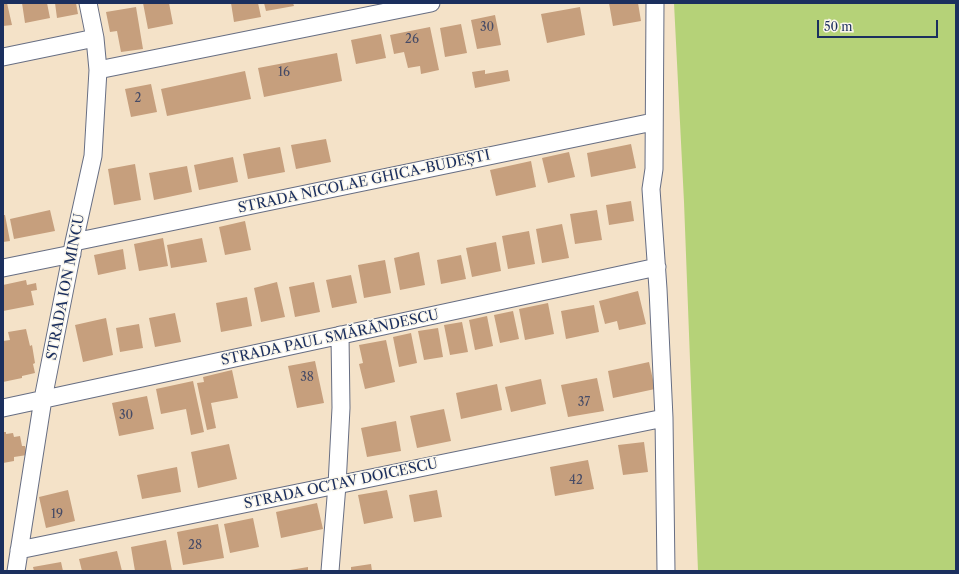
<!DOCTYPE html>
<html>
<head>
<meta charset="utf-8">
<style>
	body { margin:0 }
	#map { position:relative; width:959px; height:574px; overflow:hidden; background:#f4e2c8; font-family:"Libre Caslon Text",serif }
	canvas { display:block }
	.frame { position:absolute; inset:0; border:4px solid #1b2f5e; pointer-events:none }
	.scale { position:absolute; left:817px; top:20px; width:121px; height:18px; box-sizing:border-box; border:2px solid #1b2f5e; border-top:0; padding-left:5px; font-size:12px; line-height:14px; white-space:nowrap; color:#1b2f5e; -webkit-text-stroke:3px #fbf7ec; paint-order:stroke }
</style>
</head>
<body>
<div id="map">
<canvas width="959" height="574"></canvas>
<div class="frame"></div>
<div class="scale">50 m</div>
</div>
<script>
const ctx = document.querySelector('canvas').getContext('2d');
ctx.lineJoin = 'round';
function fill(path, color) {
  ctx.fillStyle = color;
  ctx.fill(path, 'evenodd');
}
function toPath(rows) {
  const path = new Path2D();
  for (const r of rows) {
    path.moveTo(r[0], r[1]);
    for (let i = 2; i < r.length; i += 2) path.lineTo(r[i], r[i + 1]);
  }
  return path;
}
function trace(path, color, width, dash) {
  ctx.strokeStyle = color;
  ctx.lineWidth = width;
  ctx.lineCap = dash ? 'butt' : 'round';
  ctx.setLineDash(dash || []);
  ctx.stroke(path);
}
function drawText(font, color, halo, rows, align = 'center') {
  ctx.font = font + ' "Libre Caslon Text",serif';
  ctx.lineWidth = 3;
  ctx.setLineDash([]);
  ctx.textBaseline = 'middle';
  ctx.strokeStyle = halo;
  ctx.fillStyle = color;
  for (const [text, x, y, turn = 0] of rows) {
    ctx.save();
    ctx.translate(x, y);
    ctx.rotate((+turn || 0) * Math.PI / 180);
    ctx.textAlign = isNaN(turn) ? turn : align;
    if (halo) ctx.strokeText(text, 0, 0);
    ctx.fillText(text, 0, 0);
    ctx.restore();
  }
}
fill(toPath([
	[674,3,956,3,956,571,698,571,684,202]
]), '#b5d278');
fill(toPath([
	[3,3,7,3,12,25,3,26],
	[22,3,47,3,50,18,25,23],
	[55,3,76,3,78,14,57,18],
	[143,3,169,3,173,24,148,29],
	[231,3,258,3,261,17,234,22],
	[264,3,293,3,294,6,266,11],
	[609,3,638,3,641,21,613,26],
	[136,7,143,49,121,52,117,31,110,32,106,12],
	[580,7,585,35,547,43,541,14],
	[495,15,501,45,477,49,471,20],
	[461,24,467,53,445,57,440,28],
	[430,27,439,70,421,74,420,66,408,68,404,52,394,54,390,35],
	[381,34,386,58,356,64,351,40],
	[337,53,342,81,264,97,258,68],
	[485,70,485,74,508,70,510,81,475,88,472,72],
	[245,71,251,99,167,116,161,89],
	[151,84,157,112,131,117,125,89],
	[326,139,331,162,296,169,291,145],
	[631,144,636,168,591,177,587,153],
	[280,147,285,172,248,179,243,154],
	[569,152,575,177,548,183,542,158],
	[233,157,238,182,199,190,194,165],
	[531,161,536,187,496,196,490,170],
	[135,164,141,200,114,205,108,169],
	[187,166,192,192,154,200,149,173],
	[631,201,634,221,609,225,606,205],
	[50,210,55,231,14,239,10,219],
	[597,210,602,240,575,244,570,214],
	[3,215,5,215,10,241,3,242],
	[245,221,251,250,225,255,219,227],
	[562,224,569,258,542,263,536,229],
	[529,231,535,264,508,269,502,236],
	[163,238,168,266,139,271,134,244],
	[202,238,207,262,171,268,167,245],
	[496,242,501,271,472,277,466,248],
	[123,249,126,269,98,275,94,255],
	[419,252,425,285,400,290,394,258],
	[461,255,466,279,441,284,437,260],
	[385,260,391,293,364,298,358,265],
	[351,275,357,303,332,308,326,280],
	[26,280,27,285,36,283,37,290,31,291,34,305,3,311,3,285],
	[277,282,285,317,261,322,254,288],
	[314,282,320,312,295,317,289,287],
	[638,291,646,324,619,330,617,321,605,324,599,301],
	[247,297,252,326,221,332,216,303],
	[548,303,554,334,525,340,519,309],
	[594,305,599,332,566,339,561,311],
	[513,311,519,339,500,343,494,315],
	[175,313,181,342,155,347,149,318],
	[487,316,493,346,475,350,469,320],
	[106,318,113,355,83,362,75,325],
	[462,322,468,352,450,355,444,325],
	[139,324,143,348,120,352,116,328],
	[438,328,443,357,424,360,418,331],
	[26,329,30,346,32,345,35,363,33,364,35,373,22,376,22,378,3,382,3,341,10,340,8,332],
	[411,333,417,363,399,367,393,337],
	[386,340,395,382,365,389,359,364,363,363,359,345],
	[315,361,324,403,297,408,288,366],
	[649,362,655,389,613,398,608,371],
	[232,370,238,398,211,403,216,428,207,430,197,383,204,382,203,377],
	[597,378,604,411,568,417,561,385],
	[541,379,546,404,511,412,505,387],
	[193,381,204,432,191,435,186,409,161,414,156,389],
	[497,384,502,410,461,419,456,393],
	[147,396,154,429,119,436,112,403],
	[444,409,451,441,417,448,410,416],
	[396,421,401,451,367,457,361,428],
	[3,432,6,432,6,434,13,433,14,437,20,436,22,446,25,446,27,455,14,457,14,461,3,463],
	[644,442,648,472,623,475,618,445],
	[229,444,237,479,198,488,191,452],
	[588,460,594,489,555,496,550,467],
	[177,467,181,492,142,499,137,475],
	[68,490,75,521,46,528,39,497],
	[387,490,393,518,364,524,358,495],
	[437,490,442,517,414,522,409,495],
	[317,503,323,529,281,538,276,512],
	[253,518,259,547,230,553,224,524],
	[218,524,224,558,183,565,177,532],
	[166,540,172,571,135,571,131,547],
	[117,551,122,571,82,571,79,559],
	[61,562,63,571,34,571,33,567],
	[371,564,372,571,351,571,351,567],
	[308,567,308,571,290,571,290,570]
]), '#c69f7d');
const minor = toPath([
	[655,3,654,169,651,189,658,289,664,418,666,571],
	[3,57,95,38],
	[98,70,431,3],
	[74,242,653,122],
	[3,268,72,254],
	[3,408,657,267],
	[19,550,664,418],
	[16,571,43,399,74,242,93,156,98,70,95,38,88,3],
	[330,571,337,485,341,408,340,335]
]);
trace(minor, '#676e83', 19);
trace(minor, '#fff', 17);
drawText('12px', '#464b66', null, [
	["30",487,28],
	["26",412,40],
	["16",284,73],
	["2",138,99],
	["38",307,378],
	["37",584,403],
	["30",126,416],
	["42",576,481],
	["19",57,515],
	["28",195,546]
]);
drawText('14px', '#1b2f5e', '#fbf7ec', [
	["STRADA NICOLAE GHICA-BUDEȘTI",364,182,-12],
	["STRADA ION MINCU",66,287,-79],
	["STRADA PAUL SMĂRĂNDESCU",330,338,-12],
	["STRADA OCTAV DOICESCU",341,484,-12]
]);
</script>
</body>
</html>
